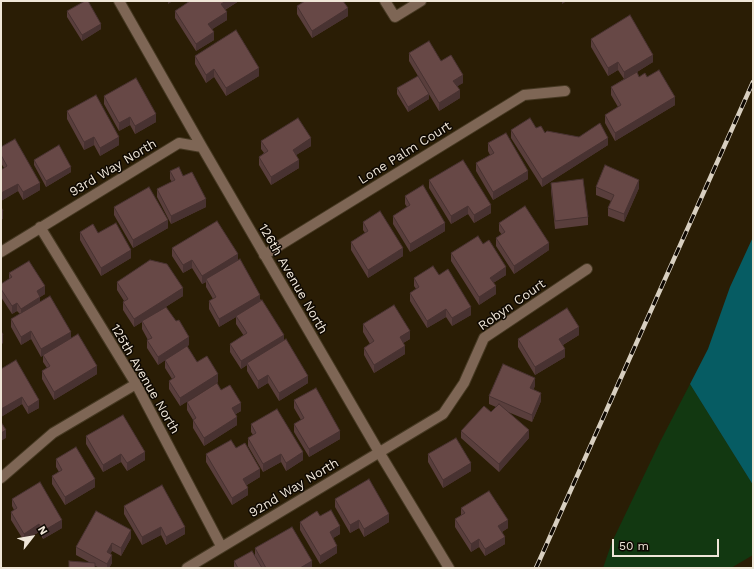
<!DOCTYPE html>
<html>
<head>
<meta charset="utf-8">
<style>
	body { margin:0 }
	#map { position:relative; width:754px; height:569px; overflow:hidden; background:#2a1d05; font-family:"Work Sans",sans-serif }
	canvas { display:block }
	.frame { position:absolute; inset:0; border:2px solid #efe6d8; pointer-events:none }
	.north { position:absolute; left:12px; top:517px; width:40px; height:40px; -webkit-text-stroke:3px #0e0802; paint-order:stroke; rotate:59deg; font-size:11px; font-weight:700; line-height:16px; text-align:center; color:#efe6d8 }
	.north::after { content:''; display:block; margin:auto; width:14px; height:18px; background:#efe6d8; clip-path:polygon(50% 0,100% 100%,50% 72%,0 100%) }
	.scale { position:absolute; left:612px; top:539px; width:107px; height:18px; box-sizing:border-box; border:2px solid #efe6d8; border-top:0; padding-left:5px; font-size:12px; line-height:14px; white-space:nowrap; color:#efe6d8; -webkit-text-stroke:3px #0e0802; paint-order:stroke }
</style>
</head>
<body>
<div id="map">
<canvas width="754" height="569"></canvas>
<div class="frame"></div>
<div class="north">N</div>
<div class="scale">50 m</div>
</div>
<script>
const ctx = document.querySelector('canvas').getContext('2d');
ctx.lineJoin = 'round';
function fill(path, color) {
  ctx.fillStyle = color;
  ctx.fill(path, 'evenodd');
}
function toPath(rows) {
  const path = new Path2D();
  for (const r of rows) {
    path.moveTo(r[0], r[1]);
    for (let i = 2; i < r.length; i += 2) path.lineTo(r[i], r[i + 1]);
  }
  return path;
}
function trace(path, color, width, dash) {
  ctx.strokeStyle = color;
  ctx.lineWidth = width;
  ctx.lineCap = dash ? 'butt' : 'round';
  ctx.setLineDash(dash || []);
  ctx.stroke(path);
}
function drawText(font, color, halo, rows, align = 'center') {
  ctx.font = font + ' "Work Sans",sans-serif';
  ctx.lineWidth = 3;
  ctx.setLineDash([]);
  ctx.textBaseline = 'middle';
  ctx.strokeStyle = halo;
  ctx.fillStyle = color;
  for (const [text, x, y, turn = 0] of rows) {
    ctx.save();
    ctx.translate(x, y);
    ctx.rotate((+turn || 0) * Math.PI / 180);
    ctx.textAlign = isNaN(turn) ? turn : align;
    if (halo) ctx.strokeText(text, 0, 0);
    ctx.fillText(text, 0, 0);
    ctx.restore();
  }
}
fill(toPath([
	[690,384,753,485,753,555,731,568,603,568,612,542,660,442]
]), '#123811');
fill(toPath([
	[753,237,753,485,690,384,708,349,730,287]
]), '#065c63');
const minor = toPath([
	[119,1,202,147,379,452,449,568],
	[385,1,395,17,421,1],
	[40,227,136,384,221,546],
	[1,252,179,143,202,147],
	[264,255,524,95,565,91],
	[1,478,53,433,136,384],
	[187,568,443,414,464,383,484,338,587,269]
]);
trace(minor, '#463923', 12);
trace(minor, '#7e6655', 10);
const rail = toPath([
	[536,568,753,82]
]);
trace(rail, '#d8cfc0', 4.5);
trace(rail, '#0e0802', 3, [9]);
fill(toPath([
	[190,1,239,1,225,10,227,20,212,29,214,40,196,51,175,18,175,11],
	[301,1,343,1,348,16,312,38,297,14,297,6,302,3],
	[67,11,101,29,82,41,67,17],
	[591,39,653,62,637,72,639,77,647,77,675,105,615,141,605,123,605,115,618,107,611,95,611,87,624,79,618,70,608,76,591,47],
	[409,53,441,61,463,83,457,86,460,98,439,111,409,61],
	[195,56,259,76,226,96,214,77,206,83,195,64],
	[397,88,429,99,408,112,397,94],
	[104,96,156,122,135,134,130,125,119,131,104,104],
	[67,111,119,145,100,156,94,145,84,150,67,119],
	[536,128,545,133,579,137,608,145,542,187,511,138,511,130],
	[261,141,311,146,296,155,299,168,271,185,259,165,259,157,264,153,261,149],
	[488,143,528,179,493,200,476,171,476,163,490,155,488,151],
	[1,147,40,190,23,200,18,191,1,201,1,170,4,168,1,163],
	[34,160,71,172,46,187,34,165],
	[170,171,183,176,206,207,171,224,157,197,157,189,172,182,170,179],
	[429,180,491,213,474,223,468,214,451,224,429,188],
	[551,183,588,217,588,225,555,229,551,191],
	[596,187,639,188,624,222,608,216,608,208,611,201,596,195],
	[405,196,445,231,410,252,393,224,393,216,407,207,405,204],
	[114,207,168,228,133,248,114,215],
	[363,222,403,256,368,278,351,250,351,242,365,233,363,230],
	[499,223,549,250,514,274,496,246,496,238,502,235,499,231],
	[80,232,98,233,131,258,101,276,80,240],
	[483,244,506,275,493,283,496,294,479,305,451,261,451,253],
	[172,248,238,260,308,383,279,401,268,383,258,389,247,371,247,365,241,369,230,352,230,344,244,336,236,324,236,317,219,327,209,309,209,301,213,299,206,287,206,282,202,284,192,268,183,273,172,256],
	[9,273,45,294,40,297,40,302,71,338,97,374,54,400,42,379,42,371,47,368,43,362,43,355,41,357,31,339,21,345,11,327,11,319,20,314,17,311,12,314,1,297,1,284,9,279],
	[439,275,471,315,452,326,446,317,427,328,410,301,410,293,416,289,414,286,414,278],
	[117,282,183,296,156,313,189,345,187,346,197,362,218,382,180,406,169,389,169,381,172,379,165,368,165,360,158,365,147,348,147,340,148,340,142,329,142,322,134,327,123,310,123,302,124,301,117,290],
	[363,324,410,339,403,343,405,354,374,373,364,355,364,348,370,344,363,332],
	[579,335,563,345,565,357,535,375,518,347,518,339],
	[1,369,39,408,28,414,22,404,1,417],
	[535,386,533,390,541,401,532,422,508,412,529,438,499,472,461,438,461,431,491,412,496,407,489,404,489,396],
	[221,390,241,411,236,414,237,425,204,446,193,428,193,420,187,410,187,402],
	[294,400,340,439,309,457,294,432,294,424,301,420,294,408],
	[251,424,303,460,286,471,281,462,263,472,248,446,248,438,253,435,251,432],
	[86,436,145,460,127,471,121,462,103,472,86,444],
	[236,448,260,477,247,485,248,495,232,505,206,462,206,454],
	[428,454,471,471,443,488,428,462],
	[56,459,95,487,65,505,52,484,52,476,59,472,56,467],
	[12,499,62,528,43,539,39,532,24,541,11,520,11,512,14,510,12,506],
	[335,499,389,522,364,537,359,528,350,533,335,507],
	[124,506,185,534,166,545,161,535,142,545,124,514],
	[461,508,508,528,502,532,505,544,485,556,479,547,471,552,455,527,455,519,461,516],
	[320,516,340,534,333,538,337,553,320,564,300,530,300,522],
	[131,538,121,556,112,551,110,554,112,563,109,568,100,568,95,566,95,568,89,562,76,555,76,547],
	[255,548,312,568,234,568,234,561,255,556]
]), '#593e3c');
fill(toPath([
	[168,1,173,1,168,4],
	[226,1,239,1,221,12,221,4],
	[562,1,567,1,562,4],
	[348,8,348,16,312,38,312,31],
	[227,12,227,20,208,32,208,24],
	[101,24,101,29,82,41,82,35],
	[214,32,214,40,196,51,196,44],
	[653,55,653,62,624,80,624,72],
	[618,62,618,70,608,76,608,68],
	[259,68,259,76,226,96,226,88],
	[214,69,214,77,206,83,206,75],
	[463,75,463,83,453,89,453,81],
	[460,90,460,98,439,111,439,103],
	[429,94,429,99,408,112,408,107],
	[675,97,675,105,615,141,615,133],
	[156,114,156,122,135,134,135,126],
	[130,117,130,125,119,131,119,123],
	[94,137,94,145,84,150,84,142],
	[119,137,119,145,100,156,100,148],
	[311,138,311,146,293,157,293,150],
	[608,138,608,145,542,187,542,179],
	[299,160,299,168,271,185,271,177],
	[71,167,71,172,46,187,46,181],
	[528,171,528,179,493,200,493,192],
	[639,180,639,188,624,222,624,214],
	[40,183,40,190,23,200,23,192],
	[18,184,18,191,1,201,1,193],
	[206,199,206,207,171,224,171,216],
	[491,205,491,213,474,223,474,215],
	[468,206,468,214,451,224,451,216],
	[3,211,3,219,1,220,1,212],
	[168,220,168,228,133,248,133,240],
	[445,223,445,231,410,252,410,244],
	[549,243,549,250,514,274,514,266],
	[403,248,403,256,368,278,368,270],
	[131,250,131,258,101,276,101,268],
	[238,254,238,262,206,279,206,282,202,284,202,276],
	[192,260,192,268,183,273,183,265],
	[506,267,506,275,490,285,490,278],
	[45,286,45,294,37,299,37,291],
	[496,286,496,294,479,305,479,297],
	[183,288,183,296,134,327,134,319],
	[260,295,260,303,219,327,219,319],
	[40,297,40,305,21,317,21,309],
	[17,303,17,311,12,314,12,306],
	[471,307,471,315,452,326,452,318],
	[446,309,446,317,427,328,427,321],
	[579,327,579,335,559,347,559,339],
	[31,331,31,339,21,345,21,337],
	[410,331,410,339,400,345,400,337],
	[71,332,71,339,41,357,41,349],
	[3,335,3,343,1,345,1,337],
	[284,335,284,342,247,363,247,365,241,369,241,361],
	[189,337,189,345,158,365,158,357],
	[405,346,405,354,374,373,374,365],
	[565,349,565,357,535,375,535,367],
	[97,366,97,374,54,400,54,392],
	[218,374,218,382,180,406,180,398],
	[268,375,268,383,258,389,258,381],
	[308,376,308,383,279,401,279,393],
	[535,378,535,386,530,396,530,388],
	[541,393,541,401,532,422,532,415],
	[22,397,22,404,1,417,1,409],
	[39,400,39,408,28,414,28,407],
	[241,403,241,411,232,416,232,408],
	[237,417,237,425,204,446,204,438],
	[6,430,6,438,1,441,1,433],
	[529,430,529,438,499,472,499,464],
	[340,431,340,439,309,457,309,449],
	[145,452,145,460,127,471,127,463],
	[303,452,303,460,286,471,286,463],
	[121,454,121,462,103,472,103,465],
	[281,454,281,462,263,472,263,464],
	[471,463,471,471,443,488,443,480],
	[260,469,260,477,243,487,243,479],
	[95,479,95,487,65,505,65,497],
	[248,488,248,495,232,505,232,498],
	[389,514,389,522,364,537,364,529],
	[62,520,62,528,43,539,43,531],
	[359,520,359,528,350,533,350,525],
	[508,520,508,528,498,534,498,526],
	[39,524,39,532,24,541,24,534],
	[340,526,340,534,330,540,330,532],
	[161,527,161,535,142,545,142,537],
	[185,527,185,534,166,545,166,537],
	[131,530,131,538,121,556,121,548],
	[505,537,505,544,485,556,485,549],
	[479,539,479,547,471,552,471,544],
	[112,543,112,551,107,560,107,552],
	[337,546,337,553,320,564,320,556],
	[112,555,112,563,109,568,107,568,107,564],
	[312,561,312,568,300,568]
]), '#483231');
const building = toPath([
	[85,1,88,1,101,24,82,35,67,11,85,1],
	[190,1,226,1,221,4,227,12,208,24,214,32,196,44,175,11,190,1],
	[305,1,343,1,348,8,312,31,297,6,305,1],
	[630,15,653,55,624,72,618,62,608,68,591,39,630,15],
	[236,30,259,68,226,88,214,69,206,75,195,56,236,30],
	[429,41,441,61,451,55,463,75,453,81,460,90,439,103,409,53,429,41],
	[659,70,675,97,615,133,605,115,621,105,611,87,637,72,639,77,645,73,647,77,659,70],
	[418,76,429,94,408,107,397,88,418,76],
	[136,78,156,114,135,126,130,117,119,123,104,96,136,78],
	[96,95,119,137,100,148,94,137,84,142,67,111,96,95],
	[298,118,311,138,293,150,299,160,271,177,259,157,268,151,261,141,298,118],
	[530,118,536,128,541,126,545,133,547,131,579,137,600,123,608,138,542,179,511,130,530,118],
	[506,133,528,171,493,192,476,163,494,153,488,143,506,133],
	[15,139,40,183,23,192,18,184,1,193,1,170,7,166,1,155,1,147,15,139],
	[59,145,71,167,46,181,34,160,59,145],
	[463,160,491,205,474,215,468,206,451,216,429,180,463,160],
	[605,165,639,180,624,214,608,208,614,195,596,187,605,165],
	[179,167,183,176,192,172,206,199,171,216,157,189,175,180,170,171,179,167],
	[583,179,588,217,555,221,551,183,583,179],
	[423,185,445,223,410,244,393,216,410,205,405,196,423,185],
	[149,187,168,220,133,240,114,207,149,187],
	[525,206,549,243,514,266,496,238,505,232,499,223,525,206],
	[1,207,3,211,1,212,1,207],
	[380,211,403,248,368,270,351,242,368,231,363,222,380,211],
	[217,221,238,254,202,276,192,260,183,265,172,248,217,221],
	[116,223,131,250,101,268,80,232,93,224,98,233,116,223],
	[478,236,483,244,489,240,506,267,490,278,496,286,479,297,451,253,478,236],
	[240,259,260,295,219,319,209,301,216,297,206,279,240,259],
	[150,260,167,264,183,288,134,319,123,302,128,299,117,282,150,260],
	[29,261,45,286,37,291,40,297,21,309,17,303,12,306,1,289,1,284,12,277,9,273,29,261],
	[433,266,439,275,448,269,471,307,452,318,446,309,427,321,410,293,419,287,414,278,433,266],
	[50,296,71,332,41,349,31,331,21,337,11,319,50,296],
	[262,300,284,335,241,361,230,344,247,333,236,316,262,300],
	[394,305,410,331,400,337,405,346,374,365,364,348,374,341,363,324,394,305],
	[166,307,176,321,179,320,189,337,158,357,147,340,152,338,142,321,166,307],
	[567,308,579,327,559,339,565,349,535,367,518,339,567,308],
	[1,331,3,335,1,337,1,331],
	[78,334,97,366,54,392,42,371,50,366,43,355,78,334],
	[286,339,308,376,279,393,268,375,258,381,247,363,286,339],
	[187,346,197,362,207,356,218,374,180,398,169,381,175,377,165,360,187,346],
	[16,360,39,400,28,407,22,397,1,409,1,369,16,360],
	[503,364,535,378,530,388,541,393,532,415,489,396,503,364],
	[217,383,221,390,230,385,241,403,232,408,237,417,204,438,193,420,196,418,187,402,217,383],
	[316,388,340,431,309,449,294,424,304,418,294,400,316,388],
	[499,404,529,430,499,464,461,431,484,406,491,412,499,404],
	[277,409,303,452,286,463,281,454,263,464,248,438,256,433,251,424,277,409],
	[123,415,145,452,127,463,121,454,103,465,86,436,123,415],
	[1,422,6,430,1,433,1,422],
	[456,438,471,463,443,480,428,454,456,438],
	[231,440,236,448,245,443,260,469,243,479,248,488,232,498,206,454,231,440],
	[76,447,95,479,65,497,52,476,62,470,56,459,76,447],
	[369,479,389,514,364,529,359,520,350,525,335,499,369,479],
	[40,482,62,520,43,531,39,524,24,534,11,512,17,508,12,499,40,482],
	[162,485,185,527,166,537,161,527,142,537,124,506,162,485],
	[489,491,508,520,498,526,505,537,485,549,479,539,471,544,455,519,465,513,461,508,489,491],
	[331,510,340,526,330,532,337,546,320,556,300,522,317,511,320,516,331,510],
	[96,511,131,530,121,548,112,543,107,552,112,555,107,564,76,547,96,511],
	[292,527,312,561,300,568,266,568,255,548,292,527],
	[252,551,262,568,238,568,234,561,252,551],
	[69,561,95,563,95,568,69,568,69,561]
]);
fill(building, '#674846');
trace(building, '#483231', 1);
drawText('13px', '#efe6d8', '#0e0802', [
	["Lone Palm Court",405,153,-32],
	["93rd Way North",113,168,-31],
	["126th Avenue North",293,279,60],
	["Robyn Court",512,305,-35],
	["125th Avenue North",145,379,60],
	["92nd Way North",294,488,-31]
]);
</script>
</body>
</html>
